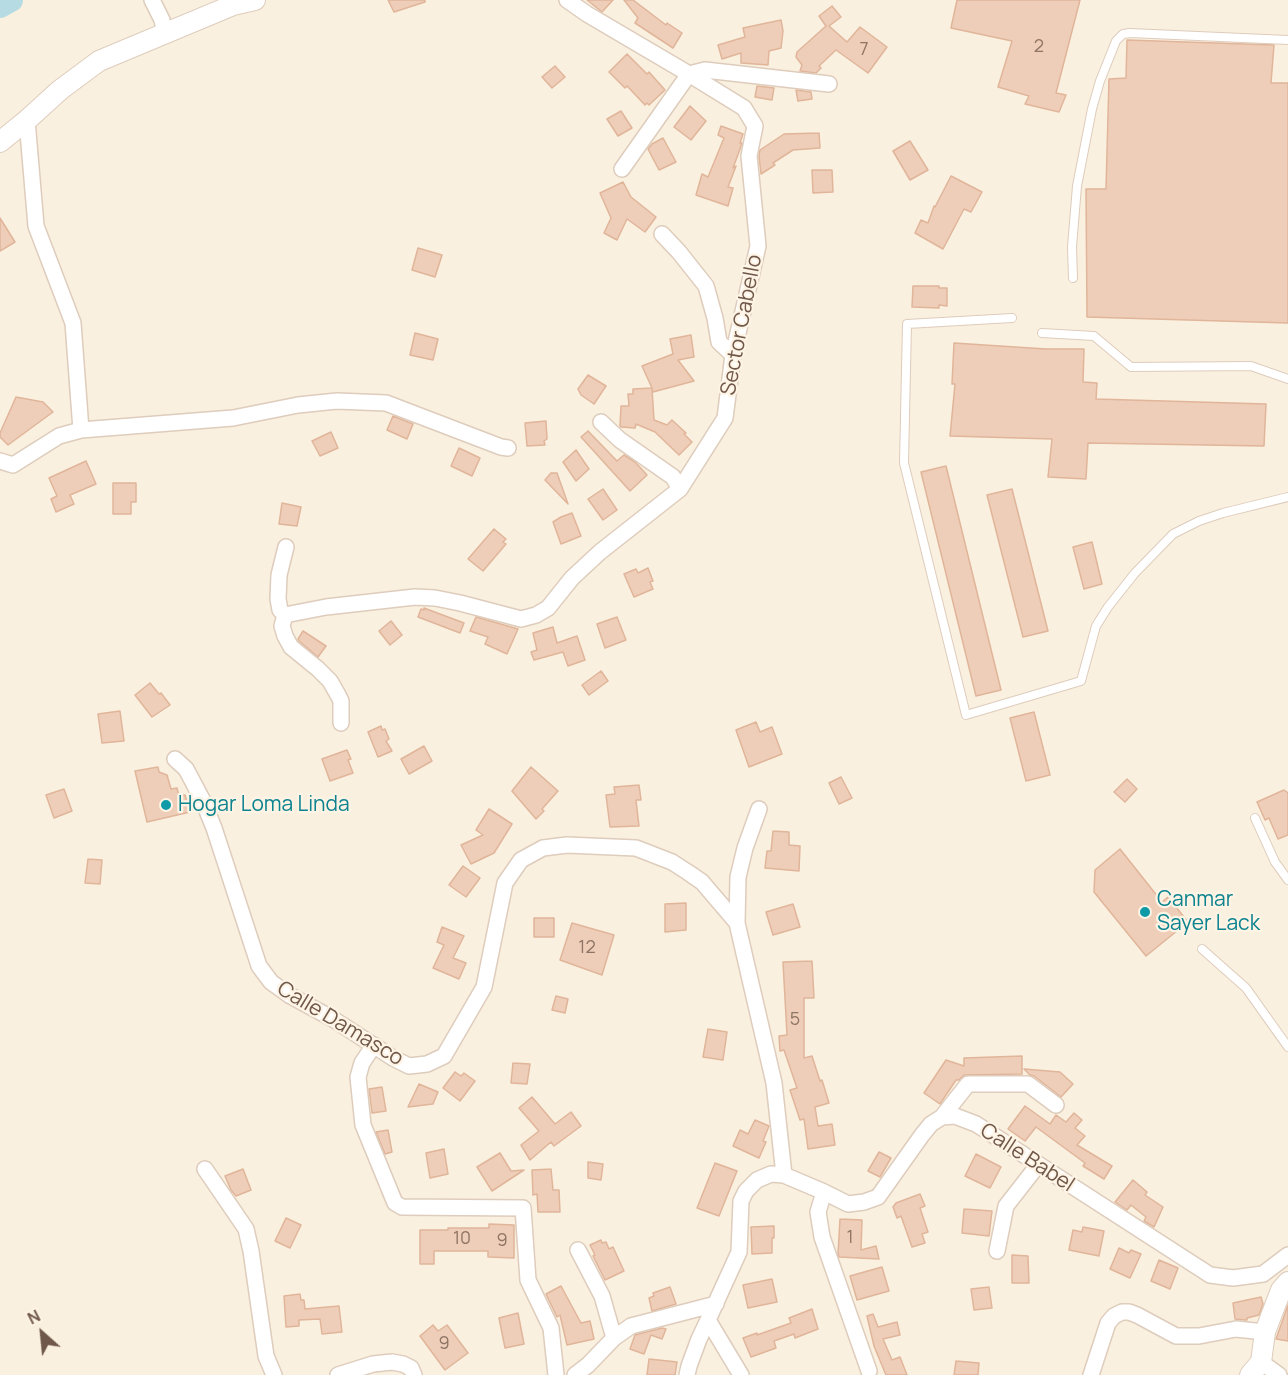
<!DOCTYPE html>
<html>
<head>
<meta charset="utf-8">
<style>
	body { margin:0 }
	#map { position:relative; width:1288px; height:1375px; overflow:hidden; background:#faf0df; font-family:Manrope,sans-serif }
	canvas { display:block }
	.north { position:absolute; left:12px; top:1303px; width:60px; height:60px; -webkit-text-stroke:4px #fef4e5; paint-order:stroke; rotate:333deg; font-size:16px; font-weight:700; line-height:24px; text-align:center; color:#6f5749 }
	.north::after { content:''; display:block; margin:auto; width:21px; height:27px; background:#6f5749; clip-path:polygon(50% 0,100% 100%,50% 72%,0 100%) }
</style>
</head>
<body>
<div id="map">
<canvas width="1288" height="1375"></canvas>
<div class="north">N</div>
</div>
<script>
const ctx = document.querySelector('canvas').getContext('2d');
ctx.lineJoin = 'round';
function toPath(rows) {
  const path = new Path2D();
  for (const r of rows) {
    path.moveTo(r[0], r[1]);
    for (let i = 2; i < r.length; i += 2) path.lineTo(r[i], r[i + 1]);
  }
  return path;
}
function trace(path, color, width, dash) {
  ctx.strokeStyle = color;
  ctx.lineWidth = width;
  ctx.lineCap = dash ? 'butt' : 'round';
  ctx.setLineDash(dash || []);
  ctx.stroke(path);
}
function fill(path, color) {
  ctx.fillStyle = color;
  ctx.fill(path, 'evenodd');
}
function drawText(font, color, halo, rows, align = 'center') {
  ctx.font = font + ' Manrope,sans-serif';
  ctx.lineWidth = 4.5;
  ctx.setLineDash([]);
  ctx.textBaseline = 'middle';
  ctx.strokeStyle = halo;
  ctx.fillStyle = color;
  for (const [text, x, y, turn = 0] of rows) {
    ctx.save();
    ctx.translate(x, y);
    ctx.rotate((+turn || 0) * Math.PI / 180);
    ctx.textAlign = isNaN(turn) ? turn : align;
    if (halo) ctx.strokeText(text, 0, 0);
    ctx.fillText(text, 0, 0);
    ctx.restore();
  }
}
trace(toPath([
	[0,6,11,0]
]), '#b6dbe2', 24);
const building = toPath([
	[388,0,425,0,425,2,394,12,388,0],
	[587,0,613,0,602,12,587,0],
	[624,0,633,0,666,25,667,23,682,33,673,48,635,23,638,18,624,0],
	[957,0,1080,0,1056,93,1066,95,1059,112,1025,104,1029,96,998,87,1012,41,951,28,957,0],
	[832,6,841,17,829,26,847,42,860,27,887,47,868,73,836,50,819,66,821,68,816,73,800,71,802,65,796,57,797,52,826,26,819,16,832,6],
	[781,20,783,31,781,48,769,51,768,65,741,63,741,53,722,59,718,45,745,37,743,28,781,20],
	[1127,40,1274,45,1271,83,1288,83,1288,323,1087,317,1086,189,1106,189,1109,79,1126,78,1127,40],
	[627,54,647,74,649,72,665,90,649,105,647,103,645,105,627,86,625,88,609,72,627,54],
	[555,66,565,77,552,88,542,77,555,66],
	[757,86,774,88,772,100,755,97,757,86],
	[796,90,811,92,812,99,798,101,796,90],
	[690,106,706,121,691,140,674,127,690,106],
	[621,111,632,128,618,136,607,119,621,111],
	[721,126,743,134,740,143,742,143,740,149,733,168,736,166,728,187,733,188,728,206,696,195,702,174,708,177,724,138,718,135,721,126],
	[819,133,820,148,793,150,773,163,775,165,761,174,759,156,760,150,784,134,819,133],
	[663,138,676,162,659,170,648,149,652,144,663,138],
	[910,141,928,170,910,180,893,151,910,141],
	[812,170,832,170,833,192,813,193,812,170],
	[951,176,982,192,971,212,964,209,943,249,915,233,921,220,928,223,934,206,935,207,951,176],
	[623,182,631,197,656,217,645,232,627,219,617,240,604,233,611,218,600,193,623,182],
	[0,218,15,242,0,251,0,218],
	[418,248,442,255,435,277,412,270,418,248],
	[913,286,939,286,939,288,947,288,947,306,939,305,939,308,912,307,913,286],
	[415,333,438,339,433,360,410,355,415,333],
	[691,335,694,357,678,360,694,381,653,392,652,389,654,420,667,425,672,420,686,433,684,434,692,442,679,455,655,432,636,424,635,428,621,427,620,426,621,406,629,406,628,394,633,394,633,389,652,388,642,366,673,354,670,339,691,335],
	[954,343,1046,349,1084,349,1083,382,1097,383,1096,399,1266,404,1264,446,1088,443,1086,479,1048,477,1052,439,950,436,955,384,952,384,954,343],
	[588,375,606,386,594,404,581,395,578,389,588,375],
	[16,397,43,402,53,412,8,445,0,437,0,433,16,397],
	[393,416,413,424,407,439,387,430,393,416],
	[546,421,547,439,544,441,545,445,527,446,525,423,546,421],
	[588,431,617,461,624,455,635,462,647,475,630,491,581,437,588,431],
	[331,432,338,448,320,456,312,441,331,432],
	[459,448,480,458,472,476,451,466,459,448],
	[576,450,589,469,576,481,563,462,576,450],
	[86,461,96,484,70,495,74,504,56,512,51,499,57,496,49,478,86,461],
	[946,466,1001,690,976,696,921,472,946,466],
	[551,473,557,473,568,504,545,480,551,473],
	[113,483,136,483,136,502,131,502,131,514,113,514,113,483],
	[603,489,617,510,603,520,588,499,603,489],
	[1012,489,1048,631,1023,637,987,495,1012,489],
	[282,503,301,507,297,526,279,524,282,503],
	[572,513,581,536,561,544,553,522,561,517,572,513],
	[494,529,506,539,503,542,506,544,483,571,468,559,494,529],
	[1092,542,1102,584,1084,589,1073,547,1092,542],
	[648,568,653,581,650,582,653,589,634,597,624,574,636,569,638,573,648,568],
	[424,608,464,623,460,633,418,617,421,609,424,610,424,608],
	[476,617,518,629,507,654,485,644,488,637,470,631,476,617],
	[617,617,626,640,605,648,597,624,617,617],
	[391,621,402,635,390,645,379,631,391,621],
	[553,627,557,643,577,636,585,660,568,666,563,652,534,660,531,652,537,650,533,633,553,627],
	[303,631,326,646,318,657,299,641,298,639,303,631],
	[601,671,608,681,589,695,582,685,601,671],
	[150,683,159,694,161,693,170,705,152,717,135,695,150,683],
	[120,711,124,741,102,743,98,714,120,711],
	[1034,712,1050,775,1026,781,1010,718,1034,712],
	[756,722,760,732,772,727,782,754,749,767,736,730,756,722],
	[381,726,382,730,385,729,389,739,386,741,392,751,378,757,368,732,381,726],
	[424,746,432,761,409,774,401,759,424,746],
	[347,750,351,759,348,760,353,773,330,781,322,759,347,750],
	[158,767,159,772,167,775,171,789,177,788,179,796,185,795,190,812,147,822,135,771,158,767],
	[531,767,558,791,542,809,544,811,536,819,512,791,531,767],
	[841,777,852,798,839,804,829,783,841,777],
	[1127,779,1137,789,1125,802,1114,792,1127,779],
	[639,785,641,800,636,800,639,826,610,827,606,795,615,794,614,787,639,785],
	[64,789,72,811,54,818,46,795,64,789],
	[1284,790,1288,793,1288,835,1278,839,1269,818,1265,820,1257,802,1284,790],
	[489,809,512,824,494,853,471,864,461,845,483,835,476,830,489,809],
	[773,831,789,832,789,845,800,846,799,871,765,868,767,851,771,851,773,831],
	[1120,849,1162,902,1168,897,1188,922,1146,956,1094,892,1095,870,1120,849],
	[88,859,102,860,100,884,85,883,88,859],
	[463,866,480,878,466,897,449,885,463,866],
	[686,903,686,930,665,932,665,904,686,903],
	[793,904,800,927,773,935,766,912,793,904],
	[534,918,554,918,554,937,534,937,534,918],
	[572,923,614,935,602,975,560,960,572,923],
	[442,927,464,936,453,958,466,963,459,979,433,968,444,945,437,942,442,927],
	[812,961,814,998,804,998,804,1058,812,1056,820,1081,822,1080,829,1103,815,1107,818,1126,832,1124,835,1145,808,1149,804,1119,800,1120,790,1090,797,1088,784,1050,780,1051,779,1036,787,1035,783,962,812,961],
	[556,996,568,999,565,1013,552,1010,556,996],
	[708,1029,727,1032,723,1060,703,1057,708,1029],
	[1022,1056,1022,1074,964,1075,959,1080,956,1080,940,1104,924,1093,946,1060,964,1066,964,1058,1022,1056],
	[513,1063,530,1064,527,1084,511,1083,513,1063],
	[1024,1069,1060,1072,1073,1084,1061,1097,1034,1076,1030,1075,1024,1069],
	[455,1072,461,1076,464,1073,475,1081,460,1101,443,1088,455,1072],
	[419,1084,438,1092,433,1104,408,1107,419,1084],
	[382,1087,386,1111,372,1113,369,1089,382,1087],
	[532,1097,555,1124,571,1112,581,1126,554,1146,551,1142,530,1160,521,1145,539,1131,519,1108,532,1097],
	[1025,1106,1050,1124,1056,1115,1066,1122,1074,1113,1082,1120,1075,1128,1085,1136,1077,1145,1112,1166,1104,1179,1083,1166,1085,1163,1036,1127,1025,1141,1008,1129,1025,1106],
	[755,1120,769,1126,763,1141,766,1142,759,1158,733,1146,740,1130,748,1134,755,1120],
	[388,1130,392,1152,385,1154,376,1132,388,1130],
	[444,1149,448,1174,430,1178,426,1153,444,1149],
	[879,1152,891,1158,880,1177,868,1171,879,1152],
	[500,1153,511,1171,524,1170,492,1191,477,1167,500,1153],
	[976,1154,1001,1167,990,1188,965,1176,976,1154],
	[588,1162,603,1164,601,1180,588,1178,588,1162],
	[715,1163,737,1171,719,1216,697,1208,715,1163],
	[243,1169,251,1190,236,1196,231,1190,225,1176,243,1169],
	[551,1169,553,1190,559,1190,560,1212,538,1212,537,1194,533,1195,532,1170,551,1169],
	[1133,1180,1147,1192,1145,1195,1163,1207,1154,1227,1144,1221,1146,1217,1131,1205,1127,1210,1115,1202,1133,1180],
	[920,1194,925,1206,920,1208,928,1232,922,1234,925,1243,912,1247,901,1216,897,1218,893,1207,896,1203,920,1194],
	[964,1209,992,1211,989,1236,962,1233,964,1209],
	[286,1218,301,1225,290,1248,275,1241,286,1218],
	[840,1219,862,1220,861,1250,876,1246,879,1259,839,1257,838,1254,840,1219],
	[489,1224,514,1225,514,1258,488,1257,488,1251,434,1251,434,1264,420,1264,420,1230,448,1230,448,1228,489,1228,489,1224],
	[774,1226,774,1238,772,1238,772,1253,752,1254,751,1227,774,1226],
	[1083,1227,1104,1231,1099,1256,1069,1250,1073,1230,1082,1232,1083,1227],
	[601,1240,602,1243,606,1242,609,1249,613,1247,624,1271,605,1280,593,1256,595,1255,590,1245,601,1240],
	[1119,1248,1129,1253,1131,1250,1141,1254,1130,1278,1110,1269,1119,1248],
	[1012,1255,1028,1256,1029,1283,1012,1283,1012,1255],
	[1159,1260,1178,1268,1170,1289,1151,1281,1159,1260],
	[882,1267,889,1291,857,1300,850,1276,882,1267],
	[772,1279,777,1302,748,1308,743,1285,772,1279],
	[561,1286,581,1323,590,1321,594,1339,567,1345,560,1315,557,1317,546,1294,561,1286],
	[670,1287,676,1304,652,1311,649,1298,654,1296,653,1293,670,1287],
	[989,1287,992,1308,974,1310,971,1289,989,1287],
	[300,1294,301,1300,304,1300,305,1309,339,1306,342,1332,322,1334,320,1319,299,1320,299,1326,286,1327,284,1296,300,1294],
	[1261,1297,1263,1304,1259,1315,1247,1318,1247,1320,1245,1320,1235,1319,1233,1303,1261,1297],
	[1288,1305,1288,1341,1276,1339,1288,1305],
	[812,1309,818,1329,795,1338,794,1334,774,1341,776,1348,751,1357,743,1338,757,1333,757,1335,791,1323,789,1318,812,1309],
	[518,1313,524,1344,505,1348,499,1318,518,1313],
	[873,1314,878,1327,897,1322,900,1335,883,1339,892,1360,900,1357,907,1375,886,1375,874,1346,867,1316,873,1314],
	[433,1325,438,1331,447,1325,468,1353,445,1370,420,1336,433,1325],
	[662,1328,666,1329,662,1339,651,1335,644,1354,630,1349,635,1335,662,1328],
	[649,1359,677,1362,675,1375,647,1375,649,1359],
	[956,1361,979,1363,978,1375,954,1375,956,1361]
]);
fill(building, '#eeceb9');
trace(building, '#e0b59a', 1.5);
const service = toPath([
	[1073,278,1072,247,1077,186,1092,109,1100,81,1116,41,1123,34,1130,33,1288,40],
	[1012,318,907,324,904,463,966,715,1081,681,1096,626,1108,607,1135,573,1173,534,1199,521,1223,513,1288,497],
	[1042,333,1094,336,1131,367,1251,366,1288,379],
	[1255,818,1275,862,1288,880],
	[1202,949,1246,988,1288,1047]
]);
const minor = toPath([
	[152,0,162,20,165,34],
	[567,0,587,14,689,74,705,70,829,84],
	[27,120,36,226,73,323,81,430],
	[662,234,679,252,706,286,715,318,719,342,733,355],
	[601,422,620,440,673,477,680,489],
	[0,461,13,465,59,436,81,430,233,418,298,405,337,401,386,403,501,447,508,448],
	[286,547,279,575,278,599,280,610,285,615,326,607,415,597,435,598,460,603,521,619,536,615,548,608,572,578,600,552,680,489,725,418,733,355,758,246,749,156,755,126,744,108,689,74,622,169],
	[285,615,282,626,285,636,291,647,318,669,330,681,338,695,341,701,341,723],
	[175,759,186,769,203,801,214,828,259,966,271,982,289,995,333,1019,393,1058,409,1066,427,1064,444,1056,484,987,505,883,521,860,543,848,567,845,636,848,672,862,689,873,702,882,737,923,774,1083,784,1175],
	[737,923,738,877,745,848,759,809],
	[374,1045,362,1063,358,1077,363,1125,395,1203,402,1207,523,1208,528,1280,551,1328,556,1375],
	[942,1117,968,1084,1028,1084,1056,1105],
	[205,1169,246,1229,251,1251,266,1356,274,1375],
	[824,1192,818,1212,822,1237,869,1371],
	[578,1250,602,1296,614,1338],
	[997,1251,1006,1206,1038,1165],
	[1261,1362,1279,1375],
	[338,1375,373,1364,392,1362,403,1364,411,1368,414,1375],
	[575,1375,588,1365,614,1338,631,1326,716,1304],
	[687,1375,689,1366,699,1339,708,1320],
	[741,1375,708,1320,739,1252,741,1201,746,1191,757,1180,771,1174,784,1175,824,1192,848,1204,864,1202,878,1197,922,1135,931,1124,942,1117,955,1116,976,1124,1210,1275,1233,1278,1263,1274,1288,1255],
	[1091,1375,1108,1323,1114,1316,1122,1312,1129,1312,1137,1315,1176,1336,1199,1336,1236,1329,1265,1332]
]);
const tertiary = toPath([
	[0,142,27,120,60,90,99,61,233,5,255,0],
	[1250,1375,1261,1362,1265,1332,1281,1290,1288,1282]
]);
trace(service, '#deccbc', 10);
trace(minor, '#deccbc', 18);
trace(tertiary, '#deccbc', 22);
trace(service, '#fff', 8);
trace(minor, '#fff', 15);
trace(tertiary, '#fff', 20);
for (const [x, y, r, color] of [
	[166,805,6,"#0f9aa8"],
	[1145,912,6,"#0f9aa8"]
]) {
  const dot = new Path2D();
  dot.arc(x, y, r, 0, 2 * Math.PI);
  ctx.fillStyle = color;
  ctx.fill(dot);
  trace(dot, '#fef4e5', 2);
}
drawText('18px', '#8f7565', null, [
	["2",1039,47],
	["7",864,50],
	["12",587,948],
	["5",795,1020],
	["1",850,1238],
	["10",462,1239],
	["9",502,1241],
	["9",444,1344]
]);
drawText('21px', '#6f5749', '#fef4e5', [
	["Sector Cabello",742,325,-79],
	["Calle Damasco",340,1024,31],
	["Calle Babel",1027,1158,33]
]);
drawText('21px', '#0d838f', '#fef4e5', [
	["Hogar Loma Linda",178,805],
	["Canmar",1157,900],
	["Sayer Lack",1157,924]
], 'left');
</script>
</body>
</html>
